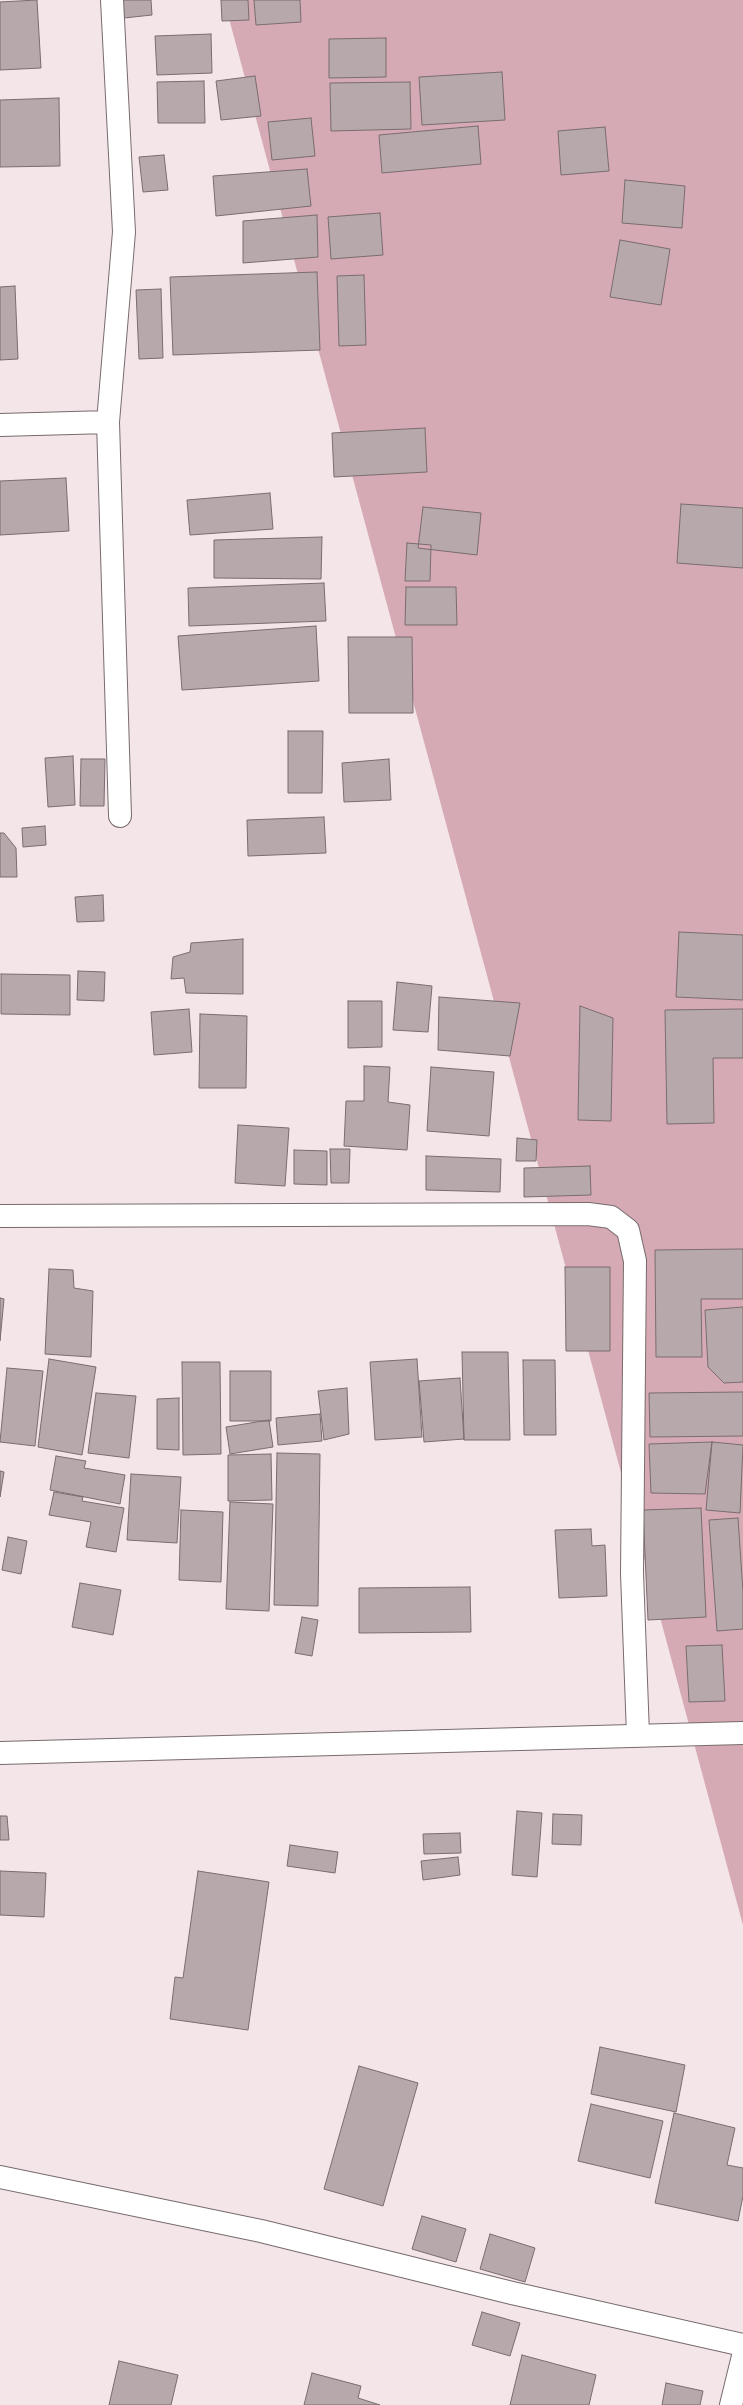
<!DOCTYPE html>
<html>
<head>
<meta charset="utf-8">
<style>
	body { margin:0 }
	canvas { display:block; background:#f4e5e8 }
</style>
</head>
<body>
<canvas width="743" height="2405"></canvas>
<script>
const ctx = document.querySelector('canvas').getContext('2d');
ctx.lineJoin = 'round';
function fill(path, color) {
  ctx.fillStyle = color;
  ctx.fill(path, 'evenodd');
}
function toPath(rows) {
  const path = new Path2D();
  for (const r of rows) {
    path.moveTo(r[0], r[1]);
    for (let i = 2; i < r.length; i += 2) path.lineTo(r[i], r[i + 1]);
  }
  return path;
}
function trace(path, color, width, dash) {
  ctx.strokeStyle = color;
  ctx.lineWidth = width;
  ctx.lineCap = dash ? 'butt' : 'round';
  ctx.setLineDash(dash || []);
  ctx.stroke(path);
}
fill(toPath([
	[224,0,743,0,743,1925]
]), '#d6aab4');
const building = toPath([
	[37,0,41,68,0,70,0,2,37,0],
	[122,0,151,0,152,15,124,18,122,0],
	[221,0,248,0,249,20,222,21,221,0],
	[254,0,300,0,301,22,256,25,254,0],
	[211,34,212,73,157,75,155,36,211,34],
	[386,38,386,77,329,78,329,39,386,38],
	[502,72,505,120,422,125,419,77,502,72],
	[255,76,261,116,221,120,216,81,255,76],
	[204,81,205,123,158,123,157,82,204,81],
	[410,82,411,129,331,131,330,83,410,82],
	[59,98,60,166,0,167,0,100,59,98],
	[311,118,315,156,272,160,268,122,311,118],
	[478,126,481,164,382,173,379,135,478,126],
	[605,127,609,171,561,175,558,131,605,127],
	[164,155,168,190,143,192,139,157,164,155],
	[307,169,311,206,216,216,213,176,307,169],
	[625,180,685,186,682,228,622,223,625,180],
	[380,213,383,255,331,259,328,217,380,213],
	[317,215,318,257,243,263,243,221,317,215],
	[620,240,670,249,661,305,610,297,620,240],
	[317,272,320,350,173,355,170,277,317,272],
	[364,275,366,345,339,346,337,276,364,275],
	[15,286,18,359,0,360,0,287,15,286],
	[161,289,163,358,139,359,136,290,161,289],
	[425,428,427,472,334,477,332,433,425,428],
	[66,478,69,531,0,535,0,481,66,478],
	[270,493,273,529,190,535,187,500,270,493],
	[681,504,743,508,743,568,677,563,681,504],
	[423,507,481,513,477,555,418,548,423,507],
	[322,537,321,579,214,578,214,540,322,537],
	[407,543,431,545,430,581,405,581,407,543],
	[324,583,326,621,189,626,188,588,324,583],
	[406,587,456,587,457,625,405,625,406,587],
	[316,626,319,681,182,690,178,636,316,626],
	[348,637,412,637,413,713,349,713,348,637],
	[288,731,323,731,322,793,288,793,288,731],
	[73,756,75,805,48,807,45,758,73,756],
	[81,759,105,759,104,806,80,806,81,759],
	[389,759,391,800,344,802,342,763,389,759],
	[324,817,326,853,248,856,247,820,324,817],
	[45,826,46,845,23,847,22,828,45,826],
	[0,833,4,833,16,848,17,877,0,877,0,833],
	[103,895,104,921,77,922,75,897,103,895],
	[679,932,743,935,743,1000,676,997,679,932],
	[243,939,243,994,186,993,184,978,171,979,173,957,190,952,191,943,243,939],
	[78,971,105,972,104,1001,77,1000,78,971],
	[1,974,70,975,70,1015,1,1014,1,974],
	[397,982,432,986,428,1032,393,1030,397,982],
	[439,997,520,1003,510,1056,438,1050,439,997],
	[348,1001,382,1001,382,1047,348,1048,348,1001],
	[580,1006,613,1018,611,1121,578,1120,580,1006],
	[189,1009,192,1052,154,1055,151,1012,189,1009],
	[743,1009,743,1058,713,1058,714,1123,667,1124,665,1010,743,1009],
	[200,1014,247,1016,246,1088,199,1088,200,1014],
	[364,1066,390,1067,388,1102,410,1105,407,1150,344,1146,346,1101,364,1101,364,1066],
	[431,1067,494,1072,489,1136,427,1131,431,1067],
	[238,1125,289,1128,285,1186,235,1183,238,1125],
	[517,1138,537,1140,536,1161,516,1161,517,1138],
	[330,1149,350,1149,349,1183,331,1183,330,1149],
	[294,1150,327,1151,327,1185,294,1184,294,1150],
	[426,1156,501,1159,500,1192,426,1190,426,1156],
	[590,1166,591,1195,524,1197,524,1168,590,1166],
	[743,1249,743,1299,701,1299,702,1357,656,1357,655,1250,743,1249],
	[565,1267,610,1267,610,1351,566,1351,565,1267],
	[49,1269,73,1270,74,1288,93,1291,91,1357,45,1354,49,1269],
	[0,1298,4,1299,0,1341,0,1298],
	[743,1307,743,1382,724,1383,708,1367,705,1310,743,1307],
	[462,1352,508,1352,510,1440,464,1440,462,1352],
	[49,1359,96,1367,82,1455,38,1447,49,1359],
	[417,1359,422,1437,375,1440,370,1362,417,1359],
	[523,1360,555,1360,556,1435,524,1435,523,1360],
	[182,1362,220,1362,221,1454,183,1455,182,1362],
	[7,1368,43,1371,35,1446,0,1442,7,1368],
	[230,1371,271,1371,271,1421,230,1421,230,1371],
	[460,1378,464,1439,424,1442,419,1381,460,1378],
	[347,1388,349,1434,324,1440,318,1391,347,1388],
	[743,1392,743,1436,650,1437,649,1393,743,1392],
	[96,1393,136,1396,129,1458,88,1453,96,1393],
	[179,1398,179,1450,157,1449,157,1399,179,1398],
	[320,1414,322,1441,278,1445,276,1418,320,1414],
	[269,1420,273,1447,230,1454,226,1427,269,1420],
	[712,1442,705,1494,651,1493,649,1444,712,1442],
	[712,1442,743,1445,740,1513,706,1510,712,1442],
	[277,1453,320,1454,318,1606,274,1605,277,1453],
	[271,1454,272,1500,228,1501,228,1455,271,1454],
	[56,1456,86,1461,84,1468,125,1475,120,1504,50,1490,56,1456],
	[0,1471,4,1472,0,1497,0,1471],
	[131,1474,181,1477,177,1543,127,1540,131,1474],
	[54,1492,83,1497,82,1501,124,1508,116,1552,86,1547,91,1522,49,1515,54,1492],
	[230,1502,273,1504,269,1611,226,1609,230,1502],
	[701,1508,706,1617,648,1620,643,1510,701,1508],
	[181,1510,223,1512,221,1582,179,1580,181,1510],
	[738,1518,743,1592,743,1629,717,1631,709,1520,738,1518],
	[591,1529,592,1546,605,1545,607,1596,559,1598,555,1530,591,1529],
	[8,1537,27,1541,21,1574,2,1570,8,1537],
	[80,1583,121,1590,113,1635,72,1627,80,1583],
	[470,1587,471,1632,359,1633,359,1588,470,1587],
	[302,1617,318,1620,312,1656,295,1653,302,1617],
	[722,1645,725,1701,689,1702,686,1646,722,1645],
	[517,1811,542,1813,537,1877,512,1875,517,1811],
	[553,1814,582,1815,581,1845,552,1844,553,1814],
	[0,1816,7,1816,9,1840,0,1840,0,1816],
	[460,1833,461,1853,424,1854,423,1834,460,1833],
	[290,1845,338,1852,335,1873,287,1866,290,1845],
	[458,1857,460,1875,423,1880,421,1861,458,1857],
	[0,1871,46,1873,44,1917,0,1915,0,1871],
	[198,1871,269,1882,248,2030,170,2019,175,1977,183,1978,198,1871],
	[600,2047,685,2065,676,2112,591,2094,600,2047],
	[359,2066,418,2083,383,2206,324,2189,359,2066],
	[591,2104,663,2121,650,2178,578,2161,591,2104],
	[674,2113,735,2128,727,2165,743,2168,743,2196,738,2221,655,2203,674,2113],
	[422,2216,466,2229,456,2262,412,2249,422,2216],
	[490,2234,535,2248,525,2282,480,2269,490,2234],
	[482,2312,520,2323,510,2356,472,2345,482,2312],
	[522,2355,596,2375,589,2405,510,2405,522,2355],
	[119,2361,178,2375,171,2405,109,2405,119,2361],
	[312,2373,361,2386,358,2398,380,2405,304,2405,312,2373],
	[666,2383,703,2391,700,2405,662,2405,666,2383]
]);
fill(building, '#b7a9ab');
trace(building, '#7a6d6f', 1);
const minor = toPath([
	[112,0,124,232,108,422,120,816],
	[0,425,108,422],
	[0,1216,588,1214,611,1217,628,1230,635,1261,632,1573,638,1735],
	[0,2177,261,2231,512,2293,743,2345],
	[731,2405,743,2356]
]);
const tertiary = toPath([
	[0,1753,743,1733]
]);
trace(minor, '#776b6d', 24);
trace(tertiary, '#776b6d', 24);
trace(minor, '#fff', 22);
trace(tertiary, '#fff', 22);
</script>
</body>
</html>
